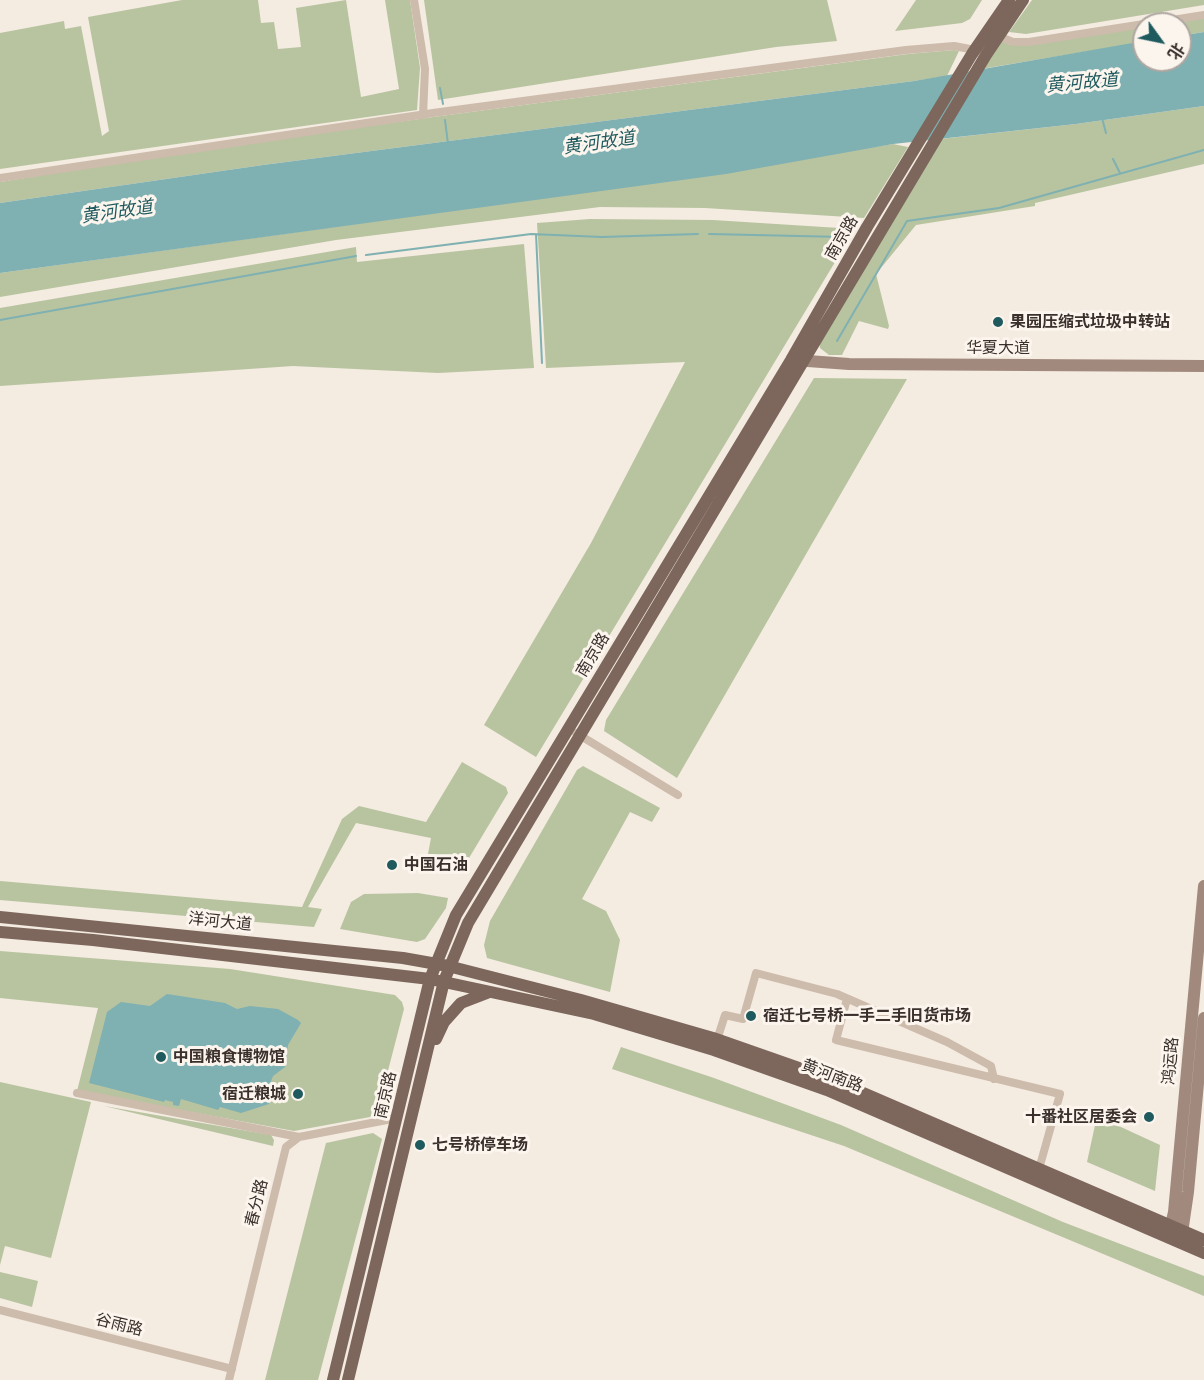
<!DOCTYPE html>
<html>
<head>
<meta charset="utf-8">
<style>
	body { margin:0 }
	#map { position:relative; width:1204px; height:1380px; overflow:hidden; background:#f4ebe1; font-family:"Work Sans","Noto Sans SC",sans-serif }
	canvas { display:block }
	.north { position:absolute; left:1132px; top:12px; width:60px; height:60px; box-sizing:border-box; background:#fbf5ee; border:2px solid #aea6a0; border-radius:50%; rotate:123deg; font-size:16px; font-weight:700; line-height:24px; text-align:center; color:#3b302b }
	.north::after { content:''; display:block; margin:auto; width:21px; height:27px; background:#1f5a5e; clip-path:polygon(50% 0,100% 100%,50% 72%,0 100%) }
</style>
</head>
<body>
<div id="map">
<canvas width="1204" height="1380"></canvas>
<div class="north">北</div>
</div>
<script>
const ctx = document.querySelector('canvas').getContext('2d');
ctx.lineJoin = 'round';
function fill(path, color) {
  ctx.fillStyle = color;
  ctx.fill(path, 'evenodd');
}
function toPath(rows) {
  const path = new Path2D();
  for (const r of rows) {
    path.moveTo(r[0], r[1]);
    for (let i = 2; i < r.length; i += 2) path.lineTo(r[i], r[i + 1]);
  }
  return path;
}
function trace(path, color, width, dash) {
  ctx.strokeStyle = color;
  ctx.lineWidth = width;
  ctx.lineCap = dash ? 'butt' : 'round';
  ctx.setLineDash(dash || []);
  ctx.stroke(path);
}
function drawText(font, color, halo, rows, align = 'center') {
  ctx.font = font + ' "Work Sans","Noto Sans SC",sans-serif';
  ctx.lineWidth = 6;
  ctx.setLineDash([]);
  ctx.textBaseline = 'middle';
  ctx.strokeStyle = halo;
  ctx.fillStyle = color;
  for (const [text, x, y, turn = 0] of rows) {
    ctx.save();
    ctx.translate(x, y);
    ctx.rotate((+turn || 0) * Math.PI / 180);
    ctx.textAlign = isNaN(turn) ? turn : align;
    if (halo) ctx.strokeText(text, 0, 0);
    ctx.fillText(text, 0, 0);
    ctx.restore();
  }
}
fill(toPath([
	[182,0,258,0,261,23,274,22,278,49,301,47,296,8,346,0,361,97,399,89,385,0,410,0,420,68,417,110,0,169,0,33,64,21,65,29,81,26,102,136,109,131,88,17],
	[424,0,827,0,837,41,776,47,438,100],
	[916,0,982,0,970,19,962,23,895,31],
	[1032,0,1204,0,1204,5,1026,34,1009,32],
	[1204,17,1204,32,1180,36,1180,24,1161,24],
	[1144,27,1144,42,981,69,1000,39,1010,45],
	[954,50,959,51,947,76,914,81,263,165,0,203,0,182,209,148,448,115,908,54],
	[1204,106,1204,164,1035,203,1035,206,916,225,876,274,889,326,888,329,859,321,842,355,829,355,820,348,819,342,940,139,1076,124],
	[893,144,908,147,864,218,705,208,600,207,336,240,0,297,0,273,544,198],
	[590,219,713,220,855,229,536,757,484,725,591,543,685,362,546,368,537,223],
	[524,244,534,368,438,373,293,366,0,386,0,308,356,247,357,262],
	[814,378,907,379,677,778,604,731,606,720],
	[462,762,506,787,508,793,460,873,425,870,431,838,356,823,308,907,322,909,314,927,0,900,0,881,302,907,342,819,359,806,426,822],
	[583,766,660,808,652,822,630,812,582,899,606,911,620,940,610,992,487,958,484,945,490,921,577,770],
	[418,893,448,898,446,908,425,939,417,942,340,929,351,902,364,894],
	[0,951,230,969,395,995,402,1002,404,1009,378,1109,370,1117,294,1131,77,1091,98,1008,0,998],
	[621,1047,714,1078,841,1125,1063,1222,1204,1276,1204,1296,844,1146,612,1069],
	[0,1082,91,1102,51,1258,5,1246,0,1265],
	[104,1106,271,1135,274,1140,273,1146],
	[1097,1116,1160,1145,1155,1191,1087,1162],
	[373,1133,382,1139,318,1380,265,1380,326,1143],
	[0,1272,38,1281,32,1307,0,1298]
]), '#b8c4a0');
fill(toPath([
	[1204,32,1204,106,1076,124,893,144,726,174,0,273,0,203,263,165,914,81,1144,41,1144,60,1180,60,1180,36],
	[167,994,225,1003,237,1009,250,1006,278,1009,298,1020,301,1023,288,1045,285,1067,273,1076,270,1084,269,1104,241,1113,220,1107,218,1110,181,1099,179,1106,173,1105,173,1102,165,1100,164,1102,89,1083,107,1012,121,1002,150,1006]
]), '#7fb0b2');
trace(toPath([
	[440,88,443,104],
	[1102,118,1106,133],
	[445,120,448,144],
	[1113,159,1120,173],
	[536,234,542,363],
	[709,234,843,237],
	[366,255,531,234,602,237,698,234],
	[0,320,356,256],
	[837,341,907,221,999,208,1204,150]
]), '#7fb0b2', 2);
trace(toPath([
	[414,0,425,69,423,115],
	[1147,24,1204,15],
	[998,36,1013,42,1029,42,1144,24],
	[0,178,433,113,906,50,954,46,975,50],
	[576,733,678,795],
	[847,999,836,1040,1060,1094,1039,1169],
	[717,1040,725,1015,743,1019,756,973,837,994,947,1042,991,1066,994,1079],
	[77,1093,299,1137],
	[0,1310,232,1369],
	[229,1380,286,1147,299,1137,397,1118]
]), '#cdbbac', 8);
trace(toPath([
	[794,360,849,364,1204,366],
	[1169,1234,1174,1212,1204,886],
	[1181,1240,1188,1192,1204,1018]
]), '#a18a7d', 12);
trace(toPath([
	[0,917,403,958,448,966,581,1000,713,1038,833,1080,1204,1240],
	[0,932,93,940,430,979,594,1014,714,1050,827,1090,1204,1253],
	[436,1039,444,1022,461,1003,487,993],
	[333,1380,430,979,456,915,791,360,867,227,972,54,1009,0],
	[348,1380,444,981,468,923,986,55,1023,0]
]), '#7d675c', 12);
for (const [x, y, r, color] of [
	[998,322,6,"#1f5a5e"],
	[392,865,6,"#1f5a5e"],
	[751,1016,6,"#1f5a5e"],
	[161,1057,6,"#1f5a5e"],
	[298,1094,6,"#1f5a5e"],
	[1149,1117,6,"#1f5a5e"],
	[420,1145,6,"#1f5a5e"]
]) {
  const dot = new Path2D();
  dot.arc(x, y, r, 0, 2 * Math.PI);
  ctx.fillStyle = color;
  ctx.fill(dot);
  trace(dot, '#fbf5ee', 2);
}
drawText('16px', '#3b302b', '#fbf5ee', [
	["南京路",842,238,-60],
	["华夏大道",998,348],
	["南京路",593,655,-59],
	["洋河大道",220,922,6],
	["鸿运路",1171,1061,-85],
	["黄河南路",832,1076,21],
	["南京路",386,1095,-77],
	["春分路",257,1203,-76],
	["谷雨路",119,1325,14]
]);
drawText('bold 16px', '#3b302b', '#fbf5ee', [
	["果园压缩式垃圾中转站",1010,322],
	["中国石油",404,865],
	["宿迁七号桥一手二手旧货市场",763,1016],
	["中国粮食博物馆",173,1057],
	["宿迁粮城",286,1094,"right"],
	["十番社区居委会",1137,1117,"right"],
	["七号桥停车场",432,1145]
], 'left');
drawText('italic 18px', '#1f5a5e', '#fbf5ee', [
	["黄河故道",1082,83,-5],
	["黄河故道",599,143,-8],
	["黄河故道",117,212,-8]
]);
</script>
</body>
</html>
